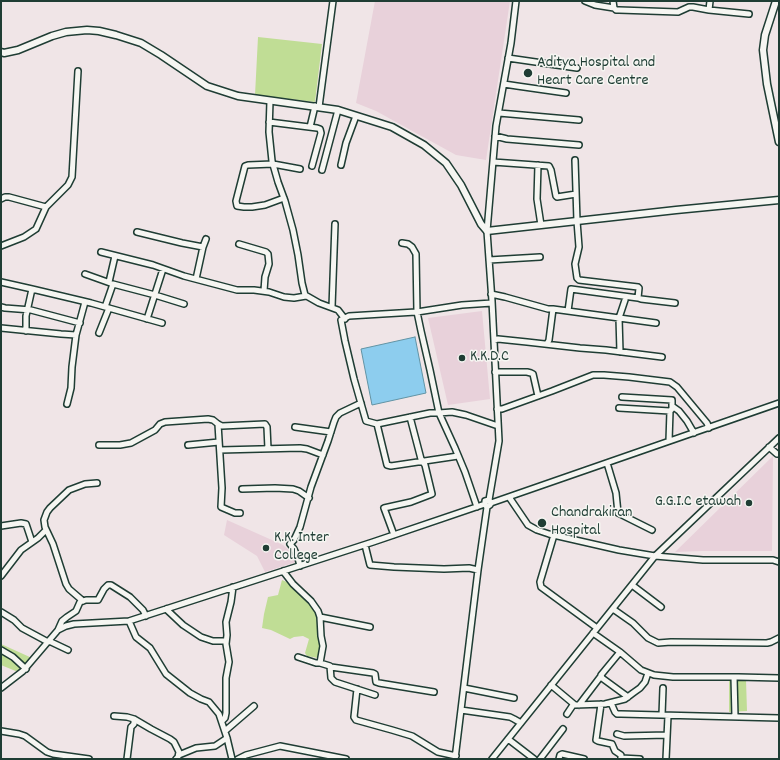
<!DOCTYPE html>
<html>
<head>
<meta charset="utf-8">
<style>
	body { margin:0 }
	#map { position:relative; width:780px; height:760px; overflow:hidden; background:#f0e5e7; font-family:Dekko,sans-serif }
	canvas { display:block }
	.frame { position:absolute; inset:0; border:2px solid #1f3d34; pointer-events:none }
</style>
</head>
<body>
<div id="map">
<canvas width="780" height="760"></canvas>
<div class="frame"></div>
</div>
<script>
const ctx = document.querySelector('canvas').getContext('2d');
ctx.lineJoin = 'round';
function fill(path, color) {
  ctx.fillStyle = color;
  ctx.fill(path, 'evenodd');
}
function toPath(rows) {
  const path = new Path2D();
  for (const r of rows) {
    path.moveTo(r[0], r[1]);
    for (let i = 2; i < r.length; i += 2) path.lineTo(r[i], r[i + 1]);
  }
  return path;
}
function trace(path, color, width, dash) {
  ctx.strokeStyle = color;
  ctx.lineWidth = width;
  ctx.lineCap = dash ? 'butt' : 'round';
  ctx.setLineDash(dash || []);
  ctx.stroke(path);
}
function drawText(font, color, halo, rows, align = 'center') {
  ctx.font = font + ' Dekko,sans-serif';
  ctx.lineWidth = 3;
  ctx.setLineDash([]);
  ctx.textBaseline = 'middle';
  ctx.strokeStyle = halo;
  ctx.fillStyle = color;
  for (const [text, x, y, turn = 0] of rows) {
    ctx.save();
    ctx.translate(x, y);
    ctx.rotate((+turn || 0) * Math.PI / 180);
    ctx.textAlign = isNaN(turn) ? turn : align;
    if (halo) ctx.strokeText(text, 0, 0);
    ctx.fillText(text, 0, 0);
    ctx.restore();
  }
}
fill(toPath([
	[375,1,510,1,486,160,456,155,376,111,356,103],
	[482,311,490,399,448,405,428,318],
	[773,456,772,551,702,551,675,552],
	[227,520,283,545,291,552,296,562,265,572,257,556,224,535]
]), '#e8d1da');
fill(toPath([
	[258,37,322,44,315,102,255,95],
	[282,580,289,583,319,615,322,644,318,658,307,656,305,653,309,639,303,636,294,637,290,639,271,630,262,628,264,614,268,597,278,595],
	[1,644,32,658,18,672,1,665],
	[729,680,746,680,747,711,729,712]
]), '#c0dd95');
const water = toPath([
	[415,337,426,393,372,405,361,349,415,337]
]);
fill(water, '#8dcdee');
trace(water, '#6193a4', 1);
const minor = toPath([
	[585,1,595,5,614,8],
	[613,1,614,8,616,10,619,10,678,12,689,7,693,7,709,10,749,14],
	[709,10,710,1],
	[508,58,577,68],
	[504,84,517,86,566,93],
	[270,101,269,132,272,161,278,182,285,201,293,230,298,255,302,283,305,295,319,303,338,310,345,319],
	[319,107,333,1],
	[499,113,579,120],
	[269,122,317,128,320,129,321,133,312,166],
	[310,127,315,106],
	[495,136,507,139,579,145],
	[575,160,577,221,579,247,575,264,577,278,579,280,638,287,639,288,638,298,641,299,675,303],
	[493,162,549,166,551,170,556,196,557,197,576,194],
	[341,165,346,143,356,116],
	[538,165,537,199,541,225],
	[322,170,338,110],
	[284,198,265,205,252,207,244,207,237,206,236,201,245,166,248,165,273,164,300,169],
	[1,199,5,197,9,197,46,207],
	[137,232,182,243,203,247],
	[402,243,408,244,412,247,416,254,417,312,421,331,430,370,439,413,430,413,377,424,366,421,354,379,345,341,341,320,349,316,416,312,417,312,462,305,492,303],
	[239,244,266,252,268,254,269,264,265,277,264,291],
	[1,246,24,237,36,229,46,207,68,185,72,177,78,71],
	[101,252,153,265,184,276,237,290,254,290,269,292,284,297,294,298,306,296],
	[489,260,540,257],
	[85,274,113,284,155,295,184,304],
	[196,279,203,247,206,239],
	[1,282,32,289,91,303,162,323],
	[109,282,115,256],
	[491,294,505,297,548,309,553,309],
	[1,307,5,308,31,310,80,323],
	[105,307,113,284],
	[332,307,335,224],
	[568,311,571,289,638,298],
	[147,319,163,269],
	[1,328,61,334,76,335],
	[26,331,26,316,32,289],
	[99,333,109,308],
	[494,340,498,339,527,342,580,348,606,350,662,357],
	[547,344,549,340,553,309,656,323],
	[620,352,619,318,625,300],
	[495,372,527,372,531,373,533,374,538,396],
	[622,397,672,400,672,406,679,411,687,421,694,433],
	[67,404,71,388,72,367,76,335,85,302],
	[619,408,670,411,672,409,672,406],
	[497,409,502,409,552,391,593,375,604,375,629,377,670,382,677,387,707,423,709,428],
	[218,424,222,488,221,507,235,513,240,513],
	[377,424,387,465,391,466,458,456],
	[295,427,331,432],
	[669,441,670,411],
	[99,445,120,445,131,443,155,430,160,424,165,422,208,419,213,420,218,424,222,426,265,424,267,427,268,449],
	[188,445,219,442],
	[769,447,777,454,779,454],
	[220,450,300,448,307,449,323,455],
	[607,463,616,493,618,513,652,530],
	[242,489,275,488,293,489,299,491,309,498],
	[509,497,528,525,537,530,549,534,619,550,655,556,703,560,773,560,779,562],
	[489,500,485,501,485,503,486,506,487,507,490,505,491,503,489,500,499,441,492,301,487,231,496,126,511,43,516,1],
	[491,503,779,403],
	[477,507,465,472,455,448,439,413,452,412,466,415,498,426],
	[1,526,21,523,26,524,32,542],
	[394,535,384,508,411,502,432,494,425,465,421,459,410,417],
	[554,535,540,582,541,587,597,628],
	[365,545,370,565,394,567,444,569,469,568,478,570],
	[300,566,298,558,294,549,290,544,294,540,300,527,311,487,328,441,334,422,336,417,340,413,361,403],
	[283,571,293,584,311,601,318,611,320,617,321,636,323,646,320,663,316,663,298,657],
	[1,576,21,550,38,538,46,530],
	[632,585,661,607],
	[83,601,69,589,66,584,53,544,45,527,44,520,47,512,50,508,69,490,85,484,97,483],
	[166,609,183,625,201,637,213,641,226,641],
	[613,609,633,623,648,638,658,643,671,642,767,643,771,642,779,638],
	[1,612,14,620,22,628,48,642],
	[320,617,370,627],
	[129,621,136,637,150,648,166,674,190,693,201,699,209,702,219,714,227,738,232,759],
	[58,630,62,621,67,617,76,611,80,602,86,600,98,600,104,589,108,585,111,585,130,597,143,610,146,616],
	[593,633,620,652,641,670,654,675,673,677,738,677,779,678],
	[49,641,68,650],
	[1,650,13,657,26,669],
	[620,652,601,675,602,678,628,697],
	[320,663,330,666,331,678,335,682,375,695],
	[331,667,373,673,375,674,376,682,379,683,434,692],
	[734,677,735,717],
	[551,685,575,705,605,704,625,699,633,693,640,688,645,682,648,673],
	[1,688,23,671,58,630,66,626,74,624,129,621,373,542,485,504],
	[464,688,514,698],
	[357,689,354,717,356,720,392,730,412,736,438,752,456,756],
	[611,703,615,712,617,714,621,714,779,718],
	[601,704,596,740,598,741,612,744,615,751,621,755,621,759],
	[579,705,601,676],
	[461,710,510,717,514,719,521,723],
	[567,714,573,705,575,705],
	[662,715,663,688],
	[114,716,127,717,134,719,151,729,170,739,174,742,179,752,178,757,176,759],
	[222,721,225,718,226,713,226,678,229,662,226,644,227,635,226,622,231,602,233,587],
	[1,731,19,734,25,736,47,752,53,754,89,759],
	[225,731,254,706],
	[617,734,624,736,667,735],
	[508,739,534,759],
	[179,755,196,748,215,746,227,738],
	[621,758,640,759],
	[127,759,131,727,134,724,134,719],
	[238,759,246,755,280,746,346,759],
	[455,759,478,570,487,507],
	[492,759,655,556,779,438],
	[540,759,563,729],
	[559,759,560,755,562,754,584,759],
	[666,759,668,716]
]);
const major = toPath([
	[776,1,765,35,763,50,767,84,779,142],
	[1,52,4,53,18,50,52,36,66,32,87,30,99,31,116,35,141,43,161,55,207,86,238,96,281,102,338,110,392,127,424,145,446,163,461,185,481,224,487,231,676,210,779,200]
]);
trace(minor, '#1f3d34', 8);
trace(major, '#1f3d34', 9);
trace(minor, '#f6f6f2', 5);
trace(major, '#f6f6f2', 6);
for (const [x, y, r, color] of [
	[528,73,5,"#1f3d34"],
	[462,358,4,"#1f3d34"],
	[749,503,4,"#1f3d34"],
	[542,523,5,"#1f3d34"],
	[266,548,4,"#1f3d34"]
]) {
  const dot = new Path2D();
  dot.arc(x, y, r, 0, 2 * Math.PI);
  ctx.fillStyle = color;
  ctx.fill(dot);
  trace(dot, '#f6f6f2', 1.5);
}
drawText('16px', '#1f3d34', '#f6f6f2', [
	["Aditya Hospital and",537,64],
	["Heart Care Centre",537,82],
	["K.K.D.C",470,358],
	["G.G.I.C etawah",741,503,"right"],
	["Chandrakiran",551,514],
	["Hospital",551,532],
	["K.K. Inter",274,539],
	["College",274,557]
], 'left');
</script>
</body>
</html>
